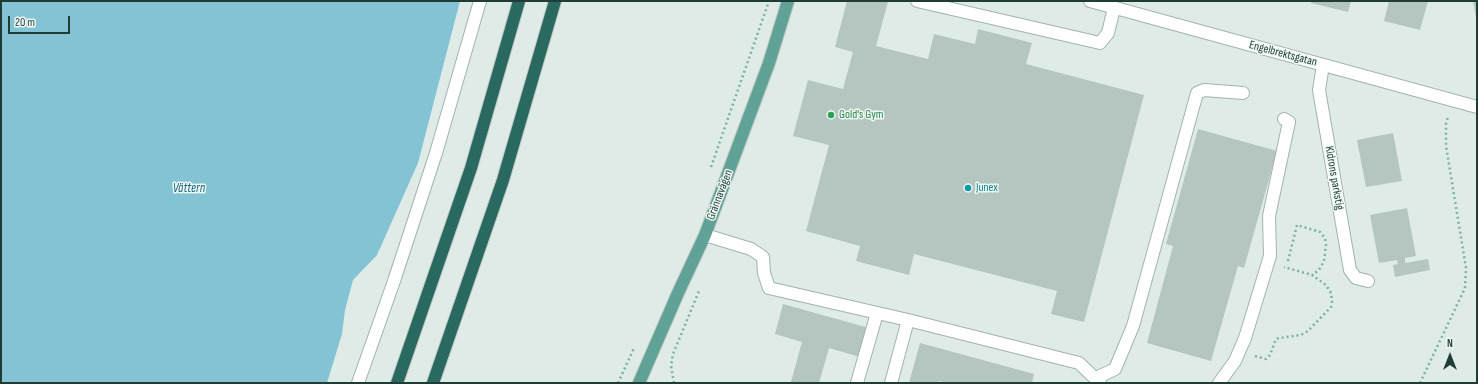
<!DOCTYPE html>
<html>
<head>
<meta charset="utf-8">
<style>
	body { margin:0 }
	#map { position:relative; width:1478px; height:384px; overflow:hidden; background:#dfebe6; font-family:"Sofia Sans Condensed",sans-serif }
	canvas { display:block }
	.frame { position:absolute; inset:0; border:2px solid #1f3c36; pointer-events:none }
	.north { position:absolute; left:1430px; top:336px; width:40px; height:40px; -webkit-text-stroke:3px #eff8f4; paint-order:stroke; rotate:0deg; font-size:11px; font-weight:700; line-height:16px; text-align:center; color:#1f3c36 }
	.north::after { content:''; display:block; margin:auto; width:14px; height:18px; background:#1f3c36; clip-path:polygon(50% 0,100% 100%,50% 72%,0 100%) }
	.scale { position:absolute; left:8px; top:16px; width:62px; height:18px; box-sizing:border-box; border:2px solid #1f3c36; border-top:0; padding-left:5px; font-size:12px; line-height:14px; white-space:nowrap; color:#1f3c36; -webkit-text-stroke:3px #eff8f4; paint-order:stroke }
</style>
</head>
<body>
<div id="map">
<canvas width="1478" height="384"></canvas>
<div class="frame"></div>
<div class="north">N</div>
<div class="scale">20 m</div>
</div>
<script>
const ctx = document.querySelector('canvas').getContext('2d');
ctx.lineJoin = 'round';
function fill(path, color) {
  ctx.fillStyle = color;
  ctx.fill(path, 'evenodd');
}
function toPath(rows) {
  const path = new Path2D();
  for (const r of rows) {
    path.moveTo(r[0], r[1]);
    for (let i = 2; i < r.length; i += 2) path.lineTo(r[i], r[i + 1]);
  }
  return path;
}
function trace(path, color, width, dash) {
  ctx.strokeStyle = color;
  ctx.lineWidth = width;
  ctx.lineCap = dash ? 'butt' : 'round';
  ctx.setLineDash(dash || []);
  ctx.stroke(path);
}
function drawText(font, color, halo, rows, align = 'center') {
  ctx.font = font + ' "Sofia Sans Condensed",sans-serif';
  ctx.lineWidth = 3;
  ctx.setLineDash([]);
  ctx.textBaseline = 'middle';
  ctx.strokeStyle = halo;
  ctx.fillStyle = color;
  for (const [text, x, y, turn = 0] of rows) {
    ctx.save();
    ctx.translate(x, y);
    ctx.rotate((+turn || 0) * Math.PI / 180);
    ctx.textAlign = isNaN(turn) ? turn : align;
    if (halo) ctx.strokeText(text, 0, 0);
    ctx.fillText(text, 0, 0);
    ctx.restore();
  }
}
fill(toPath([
	[1,1,460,1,418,163,377,255,353,280,345,310,342,334,327,383,1,383]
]), '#83c3d4');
fill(toPath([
	[847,1,888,2,876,46,928,59,934,34,975,44,978,29,1032,43,1026,64,1144,95,1084,322,1051,314,1057,291,914,254,909,275,856,261,860,246,806,231,829,145,793,136,808,80,843,89,853,52,835,47],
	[1312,1,1351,1,1348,12,1311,3],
	[1389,1,1428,1,1420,30,1384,21],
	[1473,1,1477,1,1477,17,1476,17],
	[1198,129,1277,151,1244,268,1238,266,1211,361,1147,343,1173,246,1166,244],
	[1393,133,1402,181,1366,187,1357,140],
	[1407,208,1416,256,1405,258,1405,263,1428,259,1430,270,1395,277,1393,265,1398,264,1397,260,1379,263,1370,215],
	[783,304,869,328,860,357,829,348,819,383,791,382,802,342,775,334],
	[920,343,1034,374,1032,383,945,383,939,381,939,383,909,383]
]), '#b4c6bf');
const minor = toPath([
	[917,1,1100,43,1108,33,1114,8],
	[1090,1,1477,107],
	[1323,65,1319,90,1350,270,1356,278,1368,281],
	[705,235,751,249,763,257,764,273,769,288,908,320,1079,363,1100,383],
	[1096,378,1115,369,1133,326,1197,93,1204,90,1243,93],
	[358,383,394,281,436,153,480,1],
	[857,383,877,313],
	[891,383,908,320],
	[1219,383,1235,361,1245,338,1270,256,1269,216,1289,122,1284,119]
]);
const major = toPath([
	[639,383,678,293,705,235,769,63,788,1]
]);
const highway = toPath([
	[397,383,471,168,519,1],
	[433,383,503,180,555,1]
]);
trace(minor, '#a2b3ae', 14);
trace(major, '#c0c8c7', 14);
trace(highway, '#c0c8c7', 14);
trace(toPath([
	[711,167,769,1],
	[1288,261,1297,225,1320,232,1325,238,1326,245,1324,261,1319,270,1312,275],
	[1255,356,1266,359,1270,355,1276,339,1279,338,1301,335,1308,331,1331,307,1332,301,1331,293,1326,285,1312,275,1284,267],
	[618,383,634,348],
	[674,383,671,366,673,354,699,291],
	[1420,383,1465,288,1466,268,1446,146,1446,124,1448,116]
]), '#7db1a3', 2.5, [2, 3]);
trace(minor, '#fff', 12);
trace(major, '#60a396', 12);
trace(highway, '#296960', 12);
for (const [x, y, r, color] of [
	[831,115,4,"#2e9e5b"],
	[968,188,4,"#0f9aa8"]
]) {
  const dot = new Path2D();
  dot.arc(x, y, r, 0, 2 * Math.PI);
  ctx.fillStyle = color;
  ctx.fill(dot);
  trace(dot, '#eff8f4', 1.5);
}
drawText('12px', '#1f3c36', '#eff8f4', [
	["Engelbrektsgatan",1283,54,15],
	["Kidrons parkstig",1334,178,80],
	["Grännavägen",720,195,-69]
]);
drawText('12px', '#27864d', '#eff8f4', [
	["Gold's Gym",839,115]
], 'left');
drawText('12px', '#0d838f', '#eff8f4', [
	["Junex",976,188]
], 'left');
drawText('italic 13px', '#16647b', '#eff8f4', [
	["Vättern",189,189]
]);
</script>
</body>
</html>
